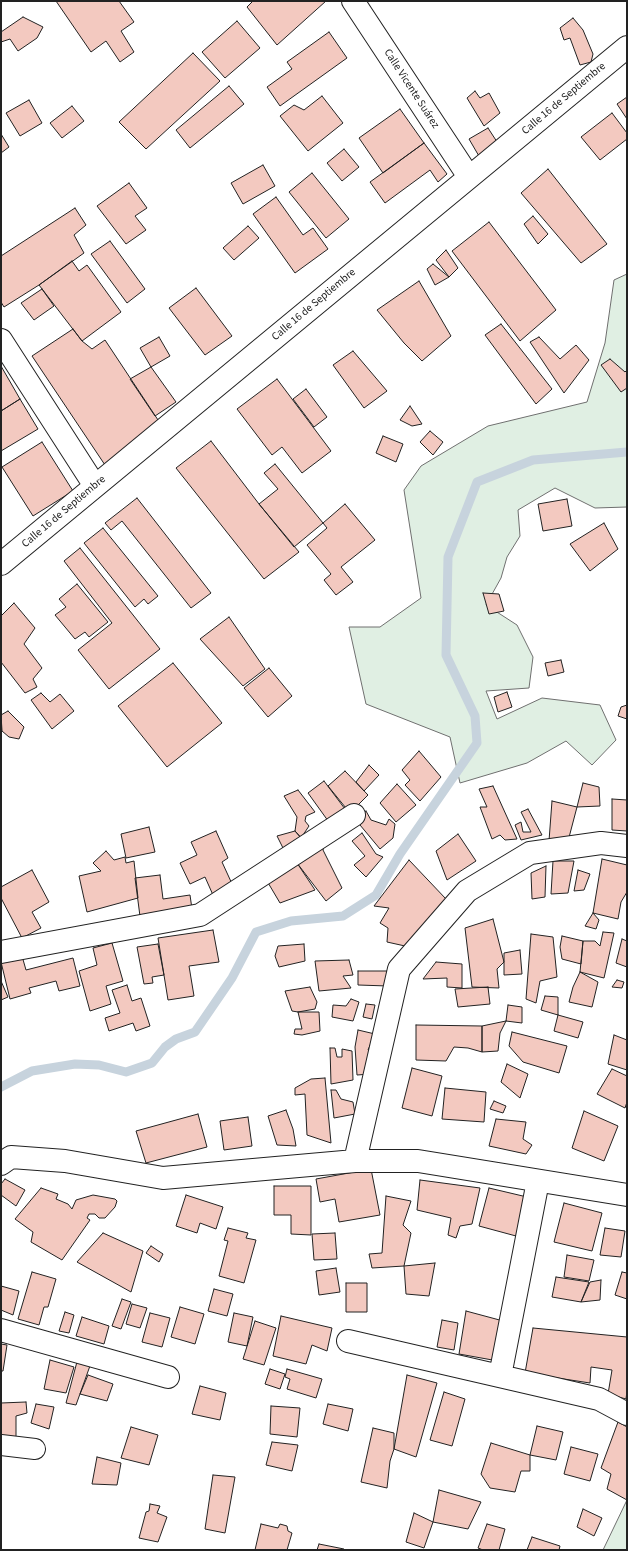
<!DOCTYPE html>
<html>
<head>
<meta charset="utf-8">
<style>
	body { margin:0 }
	#map { position:relative; width:628px; height:1551px; overflow:hidden; background:#fff; font-family:"Source Sans 3",sans-serif }
	canvas { display:block }
	.frame { position:absolute; inset:0; border:2px solid #222; pointer-events:none }
</style>
</head>
<body>
<div id="map">
<canvas width="628" height="1551"></canvas>
<div class="frame"></div>
</div>
<script>
const ctx = document.querySelector('canvas').getContext('2d');
ctx.lineJoin = 'round';
function fill(path, color) {
  ctx.fillStyle = color;
  ctx.fill(path, 'evenodd');
}
function toPath(rows) {
  const path = new Path2D();
  for (const r of rows) {
    path.moveTo(r[0], r[1]);
    for (let i = 2; i < r.length; i += 2) path.lineTo(r[i], r[i + 1]);
  }
  return path;
}
function trace(path, color, width, dash) {
  ctx.strokeStyle = color;
  ctx.lineWidth = width;
  ctx.lineCap = dash ? 'butt' : 'round';
  ctx.setLineDash(dash || []);
  ctx.stroke(path);
}
function drawText(font, color, halo, rows, align = 'center') {
  ctx.font = font + ' "Source Sans 3",sans-serif';
  ctx.lineWidth = 3;
  ctx.setLineDash([]);
  ctx.textBaseline = 'middle';
  ctx.strokeStyle = halo;
  ctx.fillStyle = color;
  for (const [text, x, y, turn = 0] of rows) {
    ctx.save();
    ctx.translate(x, y);
    ctx.rotate((+turn || 0) * Math.PI / 180);
    ctx.textAlign = isNaN(turn) ? turn : align;
    if (halo) ctx.strokeText(text, 0, 0);
    ctx.fillText(text, 0, 0);
    ctx.restore();
  }
}
const green = toPath([
	[627,274,627,507,595,508,555,488,518,510,520,536,507,557,501,578,486,605,517,625,533,657,529,688,486,691,497,719,542,698,600,705,616,740,592,765,566,741,527,763,460,783,450,737,366,704,349,627,380,627,421,598,404,490,421,466,488,426,587,402,605,343,614,280,627,274],
	[627,1500,627,1550,603,1550,627,1500]
]);
fill(green, '#e0efe3');
trace(green, '#6f6f6f', 1);
trace(toPath([
	[1,1087,32,1071,75,1064,99,1065,126,1072,152,1063,165,1047,176,1039,195,1032,232,978,256,932,291,921,343,916,376,895,400,854,477,743,475,716,446,655,448,557,477,482,533,460,627,452]
]), '#c7d3dd', 9);
const building = toPath([
	[56,1,119,1,134,22,121,31,134,52,120,62,106,41,91,52,56,1],
	[253,1,326,1,277,45,247,7,253,1],
	[23,17,43,27,37,38,18,51,10,39,1,42,1,32,23,17],
	[573,18,583,30,593,54,591,62,580,65,570,38,564,40,560,28,573,18],
	[237,21,260,48,225,78,202,52,237,21],
	[329,32,347,58,280,106,267,87,292,69,287,62,329,32],
	[193,53,220,81,146,149,119,122,193,53],
	[229,86,244,104,190,148,176,130,229,86],
	[475,91,480,98,489,93,500,113,484,126,467,98,475,91],
	[322,96,343,123,308,151,280,116,294,105,304,110,322,96],
	[627,97,627,119,617,104,627,97],
	[29,100,42,123,20,136,6,113,29,100],
	[72,106,84,121,62,138,50,123,72,106],
	[400,109,424,143,383,173,359,138,400,109],
	[612,113,627,133,627,139,600,160,581,137,612,113],
	[488,128,501,148,483,163,469,139,488,128],
	[1,134,9,147,1,153,1,134],
	[424,143,447,174,438,182,430,170,385,203,370,182,424,143],
	[344,149,359,167,342,181,327,163,344,149],
	[263,165,275,186,243,204,231,183,263,165],
	[548,169,607,244,581,263,521,193,548,169],
	[312,173,349,219,326,238,289,192,312,173],
	[129,183,147,208,135,216,146,230,126,244,97,206,129,183],
	[276,197,303,235,313,228,328,249,295,273,253,214,276,197],
	[75,208,86,225,74,235,84,253,39,285,4,307,1,302,1,256,75,208],
	[533,216,548,234,538,244,524,224,533,216],
	[489,222,556,310,520,341,452,251,489,222],
	[248,226,259,238,234,260,223,248,248,226],
	[110,241,145,289,127,303,91,254,110,241],
	[446,250,458,268,449,277,436,260,446,250],
	[72,261,79,271,87,265,121,312,82,341,39,285,72,261],
	[433,264,449,277,435,285,427,269,433,264],
	[419,281,451,336,422,361,404,343,377,310,419,281],
	[196,288,232,336,205,355,169,308,196,288],
	[42,289,54,306,34,320,21,303,42,289],
	[501,324,552,389,536,404,485,335,501,324],
	[73,329,82,341,92,349,105,340,162,426,105,465,32,356,73,329],
	[159,337,170,356,151,367,140,348,159,337],
	[539,337,560,359,576,345,589,360,564,393,530,342,539,337],
	[353,351,387,391,364,408,333,365,353,351],
	[610,359,625,372,627,370,627,388,621,392,601,365,610,359],
	[1,366,20,399,1,411,1,366],
	[151,367,176,402,155,416,130,379,151,367],
	[277,379,331,451,302,473,282,447,272,455,237,409,277,379],
	[306,389,327,417,314,427,293,399,306,389],
	[20,399,38,429,1,451,1,411,20,399],
	[410,406,422,424,412,426,400,420,410,406],
	[430,431,443,442,433,455,420,442,430,431],
	[383,436,403,444,396,462,376,453,383,436],
	[211,441,259,504,299,552,264,579,176,468,211,441],
	[42,442,73,491,33,516,2,467,42,442],
	[275,464,323,523,294,547,259,504,278,489,264,473,275,464],
	[137,498,211,593,191,608,122,521,111,530,105,523,137,498],
	[567,499,572,526,543,531,538,504,567,499],
	[345,504,375,540,341,567,353,582,336,595,324,580,331,574,307,545,327,528,323,523,345,504],
	[604,523,618,549,590,571,570,544,604,523],
	[103,528,158,596,148,604,144,599,135,607,84,543,103,528],
	[80,548,160,649,109,689,78,650,112,623,64,561,80,548],
	[77,584,108,622,89,637,85,632,75,639,55,615,66,607,59,599,77,584],
	[483,593,499,594,504,611,489,614,483,593],
	[14,603,35,628,24,644,42,668,33,679,37,687,25,693,1,662,1,616,14,603],
	[229,617,265,669,243,686,200,639,229,617],
	[561,660,564,672,548,676,545,663,561,660],
	[173,663,222,723,167,767,118,706,173,663],
	[269,668,292,696,268,717,244,688,269,668],
	[507,692,512,707,498,712,494,697,507,692],
	[41,693,50,702,60,694,74,711,52,729,31,700,41,693],
	[627,705,627,719,618,716,621,707,627,705],
	[8,711,24,727,19,739,9,737,2,731,1,715,8,711],
	[419,751,441,777,420,801,405,785,410,780,402,770,419,751],
	[369,765,379,775,364,791,356,782,369,765],
	[345,771,368,795,350,813,328,786,345,771],
	[324,781,348,813,331,825,308,793,324,781],
	[583,783,599,787,600,806,577,807,583,783],
	[397,784,416,805,396,822,380,803,397,784],
	[493,786,517,839,505,840,500,835,492,839,480,807,487,807,479,789,493,786],
	[298,790,315,812,306,816,305,821,309,826,301,838,295,831,297,817,284,796,298,790],
	[612,799,627,800,627,831,612,830,612,799],
	[552,801,577,807,567,845,549,841,552,801],
	[528,809,542,835,521,840,515,825,521,822,523,832,531,832,521,812,528,809],
	[366,811,371,820,386,825,389,819,395,824,393,838,380,849,355,819,366,811],
	[149,827,155,852,126,858,121,834,149,827],
	[216,831,228,858,222,862,233,886,213,895,205,877,190,884,180,863,197,855,191,842,216,831],
	[295,831,306,843,285,852,277,836,295,831],
	[362,833,376,854,383,857,366,877,354,865,365,856,352,841,362,833],
	[458,834,476,861,447,880,436,851,458,834],
	[326,839,323,850,342,888,326,901,297,863,326,839],
	[106,851,114,860,125,857,126,863,134,861,138,898,87,912,79,876,101,871,93,863,106,851],
	[602,859,627,865,627,892,621,902,618,919,593,913,602,859],
	[409,860,446,899,414,948,387,942,388,928,380,923,389,908,374,906,409,860],
	[553,861,574,861,568,893,551,894,553,861],
	[297,863,315,890,280,903,267,881,297,863],
	[546,866,545,897,532,899,531,873,546,866],
	[32,870,49,902,32,912,41,928,22,938,1,898,1,887,32,870],
	[578,870,590,874,584,890,574,891,578,870],
	[160,875,163,899,190,895,193,916,141,924,135,878,160,875],
	[593,913,599,920,596,929,585,926,593,913],
	[493,919,504,962,497,969,499,988,472,987,465,928,493,919],
	[213,930,219,962,189,966,194,996,168,1000,158,938,213,930],
	[603,932,614,933,604,978,580,972,583,941,595,941,600,946,603,932],
	[531,934,553,937,557,977,540,981,536,1003,526,999,531,934],
	[562,936,583,941,581,964,562,959,560,947,562,936],
	[622,939,627,941,627,967,616,963,622,939],
	[112,943,123,981,106,986,111,1004,90,1011,79,971,97,965,93,948,112,943],
	[158,944,164,975,152,977,153,983,144,984,137,947,158,944],
	[304,944,305,961,279,967,275,956,278,946,304,944],
	[520,950,522,974,504,975,504,953,520,950],
	[22,956,26,970,73,958,80,986,59,991,56,981,29,988,31,993,10,999,1,962,22,956],
	[349,960,353,975,343,976,351,988,319,991,315,961,349,960],
	[436,962,462,964,462,988,447,987,447,978,423,979,436,962],
	[358,971,387,971,388,986,358,985,358,971],
	[580,972,598,982,592,1007,569,1002,573,987,580,972],
	[617,980,624,982,622,988,612,987,617,980],
	[1,981,8,997,1,1000,1,981],
	[127,985,132,1001,141,998,150,1026,136,1031,133,1023,109,1031,105,1018,120,1013,112,990,127,985],
	[310,987,317,1002,315,1009,298,1012,292,1011,285,991,310,987],
	[488,987,490,1004,458,1007,455,989,488,987],
	[545,996,558,997,558,1015,541,1010,545,996],
	[351,999,359,1002,353,1021,332,1017,333,1005,346,1006,351,999],
	[366,1004,375,1005,372,1019,363,1017,366,1004],
	[508,1005,522,1007,522,1023,506,1021,508,1005],
	[298,1012,319,1012,320,1031,302,1035,294,1034,295,1029,302,1029,298,1012],
	[558,1015,583,1022,578,1038,554,1031,558,1015],
	[506,1021,500,1033,498,1051,482,1052,482,1026,506,1021],
	[416,1025,482,1026,482,1052,468,1048,454,1047,446,1061,416,1060,416,1025],
	[358,1030,375,1034,368,1050,376,1054,371,1074,357,1075,355,1047,358,1030],
	[512,1032,567,1046,559,1073,523,1062,509,1046,512,1032],
	[614,1035,627,1040,627,1070,608,1064,614,1035],
	[330,1048,335,1048,337,1057,342,1057,342,1049,352,1051,353,1080,331,1084,330,1048],
	[507,1064,528,1074,520,1098,501,1082,507,1064],
	[412,1068,442,1076,432,1116,402,1108,412,1068],
	[612,1069,627,1076,627,1102,625,1108,597,1094,612,1069],
	[325,1078,331,1143,307,1135,305,1094,295,1095,295,1088,311,1079,325,1078],
	[445,1088,486,1092,484,1122,442,1119,445,1088],
	[331,1090,336,1090,341,1099,353,1102,355,1114,334,1118,331,1090],
	[494,1101,506,1106,503,1113,490,1109,494,1101],
	[286,1110,293,1129,296,1146,277,1145,268,1116,286,1110],
	[584,1111,618,1126,604,1161,572,1148,584,1111],
	[198,1114,207,1147,146,1163,136,1131,198,1114],
	[248,1117,252,1146,224,1150,220,1121,248,1117],
	[496,1119,526,1122,523,1139,532,1145,526,1154,489,1146,496,1119],
	[371,1169,380,1215,339,1222,335,1199,320,1202,316,1179,371,1169],
	[5,1179,25,1190,16,1206,1,1195,1,1184,5,1179],
	[420,1180,480,1188,472,1224,460,1226,456,1238,448,1235,451,1218,417,1210,420,1180],
	[274,1186,311,1186,311,1235,291,1234,291,1215,274,1215,274,1186],
	[41,1188,58,1194,56,1199,68,1204,72,1209,76,1200,93,1195,115,1199,117,1201,115,1207,105,1218,99,1218,95,1214,89,1214,87,1218,90,1220,62,1260,31,1242,33,1232,15,1219,41,1188],
	[489,1188,527,1197,516,1236,479,1226,489,1188],
	[186,1195,223,1207,216,1229,200,1223,197,1233,176,1226,186,1195],
	[386,1196,411,1201,403,1225,411,1233,404,1266,372,1268,369,1254,382,1253,386,1196],
	[564,1203,602,1213,592,1251,554,1242,564,1203],
	[228,1228,248,1233,246,1238,256,1240,244,1283,219,1276,228,1241,224,1240,228,1228],
	[605,1228,625,1231,621,1257,600,1255,605,1228],
	[103,1233,143,1251,131,1292,77,1262,103,1233],
	[335,1233,337,1259,314,1260,312,1234,335,1233],
	[151,1246,163,1254,159,1262,146,1253,151,1246],
	[567,1255,594,1260,589,1281,564,1277,567,1255],
	[435,1263,429,1296,406,1294,404,1266,435,1263],
	[336,1268,340,1292,319,1295,316,1271,336,1268],
	[32,1272,56,1279,48,1307,44,1307,39,1325,18,1319,32,1272],
	[622,1272,627,1273,627,1299,615,1295,622,1272],
	[556,1277,589,1282,581,1302,552,1297,556,1277],
	[601,1280,600,1300,581,1302,590,1282,601,1280],
	[346,1283,367,1283,367,1312,346,1312,346,1283],
	[1,1286,19,1291,13,1315,1,1310,1,1286],
	[214,1289,233,1294,227,1316,208,1311,214,1289],
	[122,1299,131,1302,121,1329,112,1326,122,1299],
	[132,1304,147,1308,140,1328,126,1324,132,1304],
	[180,1307,204,1314,195,1344,171,1337,180,1307],
	[466,1311,507,1322,498,1361,459,1354,466,1311],
	[65,1312,74,1315,69,1333,59,1331,65,1312],
	[150,1313,170,1318,162,1347,142,1342,150,1313],
	[234,1313,253,1317,247,1346,228,1342,234,1313],
	[281,1316,332,1328,327,1351,312,1345,306,1364,273,1356,281,1316],
	[82,1317,109,1326,104,1344,76,1336,82,1317],
	[442,1320,458,1323,454,1350,437,1347,442,1320],
	[255,1321,276,1328,264,1365,243,1359,255,1321],
	[533,1328,627,1337,627,1391,626,1399,608,1394,612,1370,591,1367,590,1383,525,1373,533,1328],
	[1,1344,7,1345,3,1371,1,1371,1,1344],
	[78,1358,91,1363,76,1405,66,1403,78,1358],
	[50,1360,74,1367,66,1393,44,1389,50,1360],
	[270,1369,285,1374,280,1389,265,1384,270,1369],
	[287,1369,322,1379,316,1398,287,1389,290,1379,285,1377,287,1369],
	[88,1375,113,1384,107,1401,80,1394,88,1375],
	[407,1375,437,1383,416,1457,394,1449,407,1375],
	[200,1386,226,1393,220,1420,192,1414,200,1386],
	[444,1392,465,1399,452,1446,430,1440,444,1392],
	[26,1402,27,1413,16,1416,16,1439,1,1438,1,1403,26,1402],
	[36,1404,54,1407,49,1429,31,1423,36,1404],
	[328,1404,353,1409,348,1431,323,1424,328,1404],
	[271,1406,300,1408,297,1437,270,1434,271,1406],
	[618,1422,627,1427,627,1500,607,1489,611,1474,601,1468,618,1422],
	[537,1426,563,1432,556,1460,530,1455,537,1426],
	[131,1427,158,1435,149,1465,121,1458,131,1427],
	[373,1428,394,1433,394,1449,390,1461,387,1488,361,1482,373,1428],
	[272,1442,298,1445,292,1471,266,1465,272,1442],
	[491,1443,530,1455,530,1471,521,1471,515,1492,490,1488,481,1474,491,1443],
	[571,1447,598,1454,590,1481,564,1474,571,1447],
	[97,1457,121,1463,117,1485,92,1484,97,1457],
	[213,1475,235,1477,225,1533,205,1529,213,1475],
	[439,1490,481,1502,468,1529,433,1522,439,1490],
	[150,1504,160,1506,157,1513,167,1517,158,1542,139,1538,146,1512,149,1511,150,1504],
	[583,1509,602,1518,594,1536,577,1527,583,1509],
	[414,1513,433,1522,424,1548,406,1542,414,1513],
	[261,1524,278,1528,280,1524,287,1526,288,1531,292,1533,287,1550,255,1550,261,1524],
	[487,1524,505,1529,499,1550,483,1550,478,1548,487,1524],
	[532,1537,560,1546,559,1550,527,1550,532,1537],
	[319,1544,344,1549,343,1550,317,1550,319,1544]
]);
fill(building, '#f3c9c0');
trace(building, '#222', 1);
const pedestrian = toPath([
	[1,1445,35,1449]
]);
const minor = toPath([
	[353,1,469,177],
	[1,340,95,486],
	[1,564,627,47],
	[1,952,200,915,354,815],
	[355,1161,399,969,467,891,530,853,601,843,627,846],
	[1,1164,11,1157,65,1161,163,1178,355,1161,418,1161,627,1195],
	[1,1330,168,1377],
	[348,1341,599,1399,627,1414],
	[500,1376,538,1181]
]);
trace(pedestrian, '#222', 22);
trace(minor, '#222', 24);
trace(pedestrian, '#fff', 20);
trace(minor, '#fff', 22);
drawText('11px', '#222', '#fff', [
	["Calle Vicente Suárez",411,89,57],
	["Calle 16 de Septiembre",564,99,-40],
	["Calle 16 de Septiembre",314,305,-40],
	["Calle 16 de Septiembre",64,512,-40]
]);
</script>
</body>
</html>
